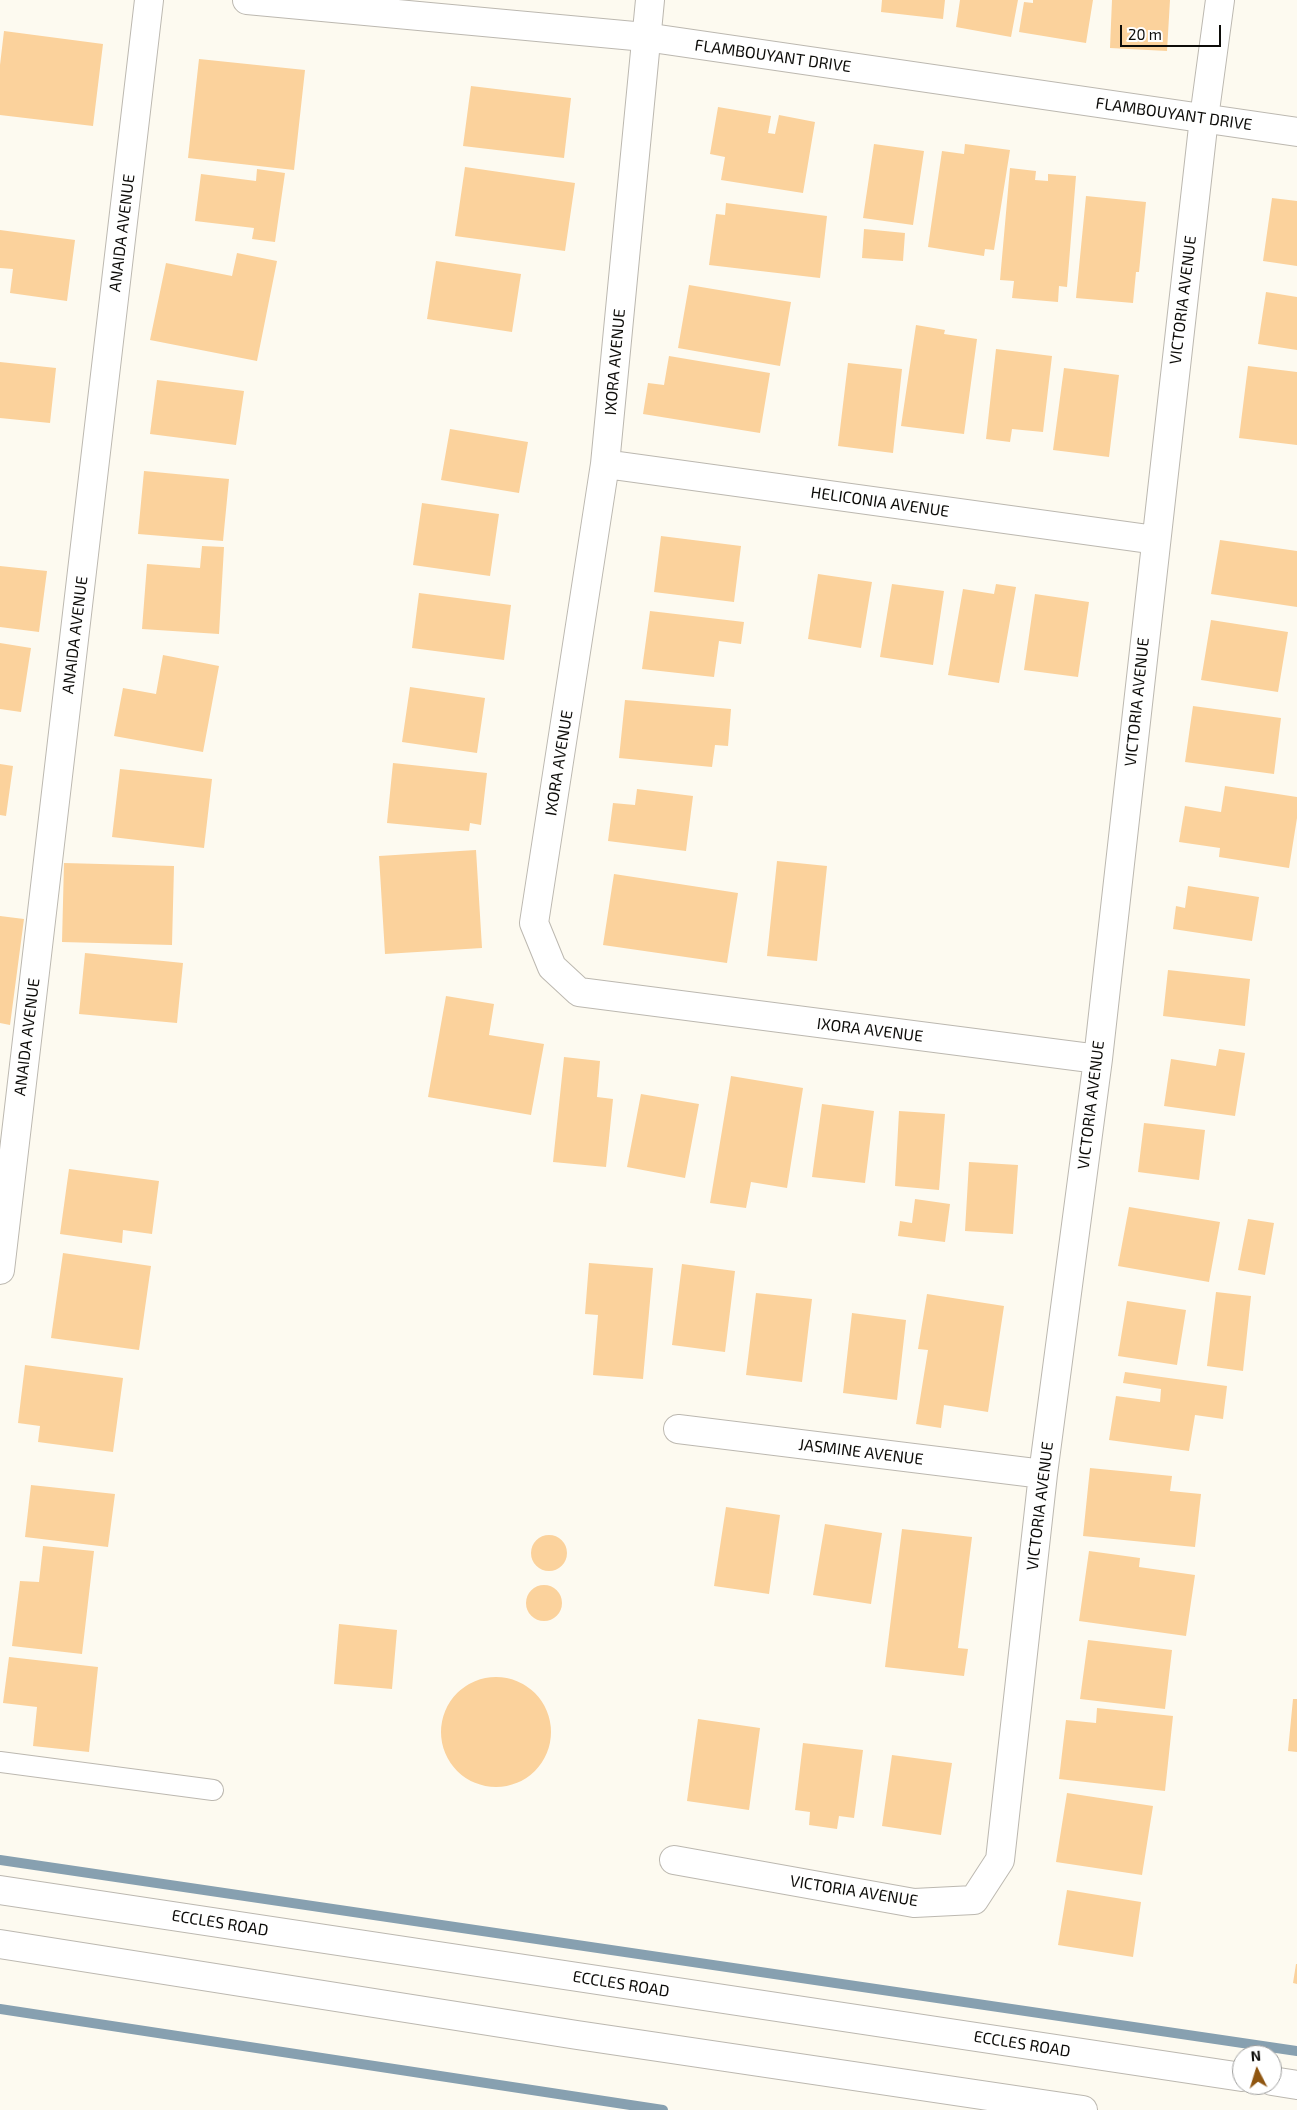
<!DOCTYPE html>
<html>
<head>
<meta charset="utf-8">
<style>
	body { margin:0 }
	#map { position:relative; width:1297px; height:2110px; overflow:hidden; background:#fdfaf0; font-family:"Exo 2",sans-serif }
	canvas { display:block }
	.north { position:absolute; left:1232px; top:2045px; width:50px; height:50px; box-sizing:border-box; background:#fff; border:1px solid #9e9e9d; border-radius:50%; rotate:355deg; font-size:14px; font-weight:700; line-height:20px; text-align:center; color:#0d0c09 }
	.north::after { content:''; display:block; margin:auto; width:18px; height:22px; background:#8f5611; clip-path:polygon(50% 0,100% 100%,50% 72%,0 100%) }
	.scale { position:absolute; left:1120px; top:25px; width:101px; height:22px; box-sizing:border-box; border:2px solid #0d0c09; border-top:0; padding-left:6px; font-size:15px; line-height:18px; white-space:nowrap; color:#0d0c09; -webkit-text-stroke:4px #fff; paint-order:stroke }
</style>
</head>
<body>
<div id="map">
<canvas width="1297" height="2110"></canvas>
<div class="north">N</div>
<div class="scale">20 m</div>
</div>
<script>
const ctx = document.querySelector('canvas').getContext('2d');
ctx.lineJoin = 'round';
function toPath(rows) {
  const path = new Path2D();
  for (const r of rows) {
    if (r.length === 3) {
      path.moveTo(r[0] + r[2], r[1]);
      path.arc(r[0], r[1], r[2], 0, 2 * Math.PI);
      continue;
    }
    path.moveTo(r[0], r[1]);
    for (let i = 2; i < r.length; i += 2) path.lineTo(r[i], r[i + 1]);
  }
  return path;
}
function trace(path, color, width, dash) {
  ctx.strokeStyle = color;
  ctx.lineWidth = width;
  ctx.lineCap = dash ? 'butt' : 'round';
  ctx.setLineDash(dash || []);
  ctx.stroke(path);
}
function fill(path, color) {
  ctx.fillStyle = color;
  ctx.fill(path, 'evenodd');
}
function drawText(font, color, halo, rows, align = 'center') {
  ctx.font = font + ' "Exo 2",sans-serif';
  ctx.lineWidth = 4;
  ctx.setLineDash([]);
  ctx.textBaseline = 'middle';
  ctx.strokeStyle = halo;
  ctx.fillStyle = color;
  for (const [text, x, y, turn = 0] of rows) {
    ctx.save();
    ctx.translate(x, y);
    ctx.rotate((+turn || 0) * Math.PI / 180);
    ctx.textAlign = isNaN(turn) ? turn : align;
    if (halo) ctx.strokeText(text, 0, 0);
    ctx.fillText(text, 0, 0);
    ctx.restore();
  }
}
trace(toPath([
	[0,1860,1297,2051],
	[0,2009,663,2110]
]), '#87a0b0', 10);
fill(toPath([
	[882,0,945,0,943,19,881,12],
	[960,0,1018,0,1011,37,956,27],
	[1033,0,1093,0,1086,43,1019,32,1024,2,1033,3],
	[1112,0,1170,0,1167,51,1110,48],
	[4,31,103,44,93,126,0,115,0,65],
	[199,59,305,70,294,170,188,158],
	[471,86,571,98,564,158,463,146],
	[718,107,771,116,768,133,775,134,779,115,815,122,803,193,721,180,725,157,710,154],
	[874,144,924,151,913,225,863,218],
	[965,144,1010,150,994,250,985,249,984,256,928,247,942,151,964,154],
	[465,167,575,183,565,251,455,236],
	[1010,168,1036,171,1035,180,1048,181,1048,174,1076,176,1067,287,1059,286,1058,302,1012,298,1014,281,1000,280],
	[257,169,285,173,275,242,252,239,254,228,195,221,201,174,256,181],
	[1086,196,1146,202,1139,272,1136,272,1133,303,1076,298],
	[1272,198,1297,201,1297,266,1263,261],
	[726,203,827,216,820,278,709,265,716,214,725,215],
	[864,229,905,233,903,261,862,258],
	[0,230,75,240,67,301,10,293,13,269,0,268],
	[237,253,277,261,257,361,150,340,166,263,232,276],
	[436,261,521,274,512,332,427,319],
	[689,285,791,302,780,366,678,348],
	[1266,292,1297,297,1297,350,1258,344],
	[916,325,945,330,944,334,977,339,964,434,901,426],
	[996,349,1052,356,1043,432,1012,429,1010,442,986,439],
	[669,356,770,373,760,433,643,414,648,383,664,385],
	[0,362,56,368,50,423,0,418],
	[848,363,902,369,893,453,838,446],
	[1248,366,1297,372,1297,445,1239,438],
	[1064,368,1119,375,1109,457,1053,450],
	[157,380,244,391,236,445,150,434],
	[450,429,528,442,519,493,441,480],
	[144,471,229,479,223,541,138,534],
	[422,503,499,514,490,576,413,565],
	[661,536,741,546,734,602,654,592],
	[1220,540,1297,551,1297,607,1211,594],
	[202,546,224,547,219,634,142,629,147,564,200,568],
	[0,566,47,571,39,632,0,627],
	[818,574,872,582,861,648,808,639],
	[892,584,944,591,933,665,880,657],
	[996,584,1016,587,999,683,948,675,963,589,994,594],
	[419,593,511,605,504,660,412,648],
	[1035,594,1089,602,1078,677,1024,670],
	[650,611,744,622,741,644,719,641,714,677,642,669],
	[1211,620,1288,632,1278,692,1201,680],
	[0,643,31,648,21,712,0,709],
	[163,655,219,666,203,752,114,736,123,688,156,694],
	[410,687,485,698,477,753,402,742],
	[625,700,731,709,728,746,715,745,712,767,619,758],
	[1193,706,1281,718,1274,774,1185,762],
	[393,763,487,773,481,825,470,823,469,831,387,823],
	[0,764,13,766,6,816,0,815],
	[120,769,212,779,204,848,112,837],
	[1225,786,1297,797,1297,818,1289,868,1219,857,1220,848,1179,842,1185,806,1221,812],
	[637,789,693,796,686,851,608,841,613,803,635,805],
	[476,850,482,948,385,954,379,856],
	[777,861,827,866,817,961,767,956],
	[64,863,174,866,172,945,62,942],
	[614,874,738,893,727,963,603,945],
	[1188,886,1259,897,1252,941,1173,929,1176,906,1185,908],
	[0,916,24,919,10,1025,0,1023],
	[85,953,183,963,177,1023,79,1014],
	[1168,970,1250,979,1245,1026,1163,1016],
	[446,996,494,1004,489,1035,544,1044,531,1115,428,1097],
	[1219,1049,1245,1053,1235,1116,1164,1106,1171,1059,1216,1066],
	[564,1057,600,1061,597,1097,613,1099,606,1167,553,1162],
	[731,1076,803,1088,787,1188,751,1182,746,1208,710,1203],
	[641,1094,699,1104,685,1178,627,1167],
	[822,1104,874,1111,865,1183,812,1177],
	[899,1111,945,1114,939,1190,895,1186],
	[1144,1123,1205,1130,1199,1180,1138,1172],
	[969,1162,1018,1165,1013,1234,965,1231],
	[69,1169,159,1181,152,1234,123,1230,122,1243,60,1234],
	[915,1199,950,1204,945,1242,898,1236,900,1221,912,1223],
	[1129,1207,1220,1222,1209,1282,1118,1266],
	[1248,1219,1274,1223,1265,1275,1238,1270],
	[63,1253,151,1266,139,1350,51,1338],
	[589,1263,653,1268,643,1379,593,1375,598,1315,585,1314],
	[682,1264,735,1271,725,1352,672,1345],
	[1216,1292,1251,1296,1243,1371,1207,1366],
	[756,1293,812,1299,802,1382,746,1375],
	[927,1294,1004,1306,988,1412,944,1405,941,1428,916,1424,928,1350,918,1349],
	[1127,1301,1186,1310,1177,1365,1118,1356],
	[852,1313,906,1320,897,1400,843,1393],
	[25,1365,123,1378,113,1452,38,1442,40,1426,18,1423],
	[1125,1372,1227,1386,1223,1419,1195,1415,1189,1451,1109,1440,1116,1396,1160,1402,1161,1389,1123,1383],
	[1090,1468,1172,1476,1170,1491,1201,1494,1195,1547,1083,1536],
	[31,1485,115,1494,108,1547,25,1537],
	[726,1507,780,1515,769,1594,714,1586],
	[825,1524,882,1533,871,1604,813,1595],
	[902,1529,972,1537,958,1648,968,1649,964,1676,885,1667],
	[549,1553,18],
	[43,1546,94,1551,82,1654,12,1646,20,1581,39,1582],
	[1089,1551,1140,1558,1139,1567,1195,1575,1186,1636,1079,1621],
	[544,1603,18],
	[339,1624,397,1630,392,1689,334,1684],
	[1088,1640,1172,1650,1165,1709,1080,1699],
	[9,1657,98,1667,89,1752,33,1746,37,1707,3,1703],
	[496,1732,55],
	[1293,1699,1297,1699,1297,1752,1288,1751],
	[1097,1708,1173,1716,1165,1791,1059,1779,1066,1720,1096,1723],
	[698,1719,760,1728,749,1810,687,1801],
	[803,1743,863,1750,854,1818,839,1816,837,1829,809,1825,810,1812,795,1810],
	[892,1755,952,1763,941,1835,882,1826],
	[1067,1793,1153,1806,1142,1875,1056,1862],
	[1067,1890,1141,1902,1133,1957,1058,1945],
	[1296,1964,1297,1964,1297,1984,1293,1983]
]), '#fbd29c');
const lane = toPath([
	[0,1762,213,1790]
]);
const street = toPath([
	[650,0,605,464,534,923,552,967,579,992,1098,1059],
	[605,464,1156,540],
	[0,1270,149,0],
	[678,1429,1043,1474],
	[674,1860,914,1903,974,1900,1000,1860,1043,1474,1098,1059,1204,118,1220,0]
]);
const secondary = toPath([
	[247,0,645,37,1297,132],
	[0,1890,1242,2077],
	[0,1944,577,2035,1083,2110],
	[1272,2081,1297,2085]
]);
trace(lane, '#bcb8b0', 22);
trace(street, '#bcb8b0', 30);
trace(secondary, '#bcb8b0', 30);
trace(lane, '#fff', 20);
trace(street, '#fff', 28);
trace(secondary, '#fff', 28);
drawText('16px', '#0d0c09', '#fff', [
	["FLAMBOUYANT DRIVE",773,56,8],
	["FLAMBOUYANT DRIVE",1174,114,8],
	["ANAIDA AVENUE",122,233,-83],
	["VICTORIA AVENUE",1183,300,-83],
	["IXORA AVENUE",615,362,-85],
	["HELICONIA AVENUE",880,502,8],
	["ANAIDA AVENUE",75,635,-83],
	["VICTORIA AVENUE",1137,702,-84],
	["IXORA AVENUE",559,763,-81],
	["IXORA AVENUE",870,1030,7],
	["ANAIDA AVENUE",27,1037,-83],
	["VICTORIA AVENUE",1091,1105,-83],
	["JASMINE AVENUE",861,1452,7],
	["VICTORIA AVENUE",1040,1506,-83],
	["VICTORIA AVENUE",854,1891,9],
	["ECCLES ROAD",220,1923,9],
	["ECCLES ROAD",621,1984,9],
	["ECCLES ROAD",1022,2044,9]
]);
</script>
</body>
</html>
